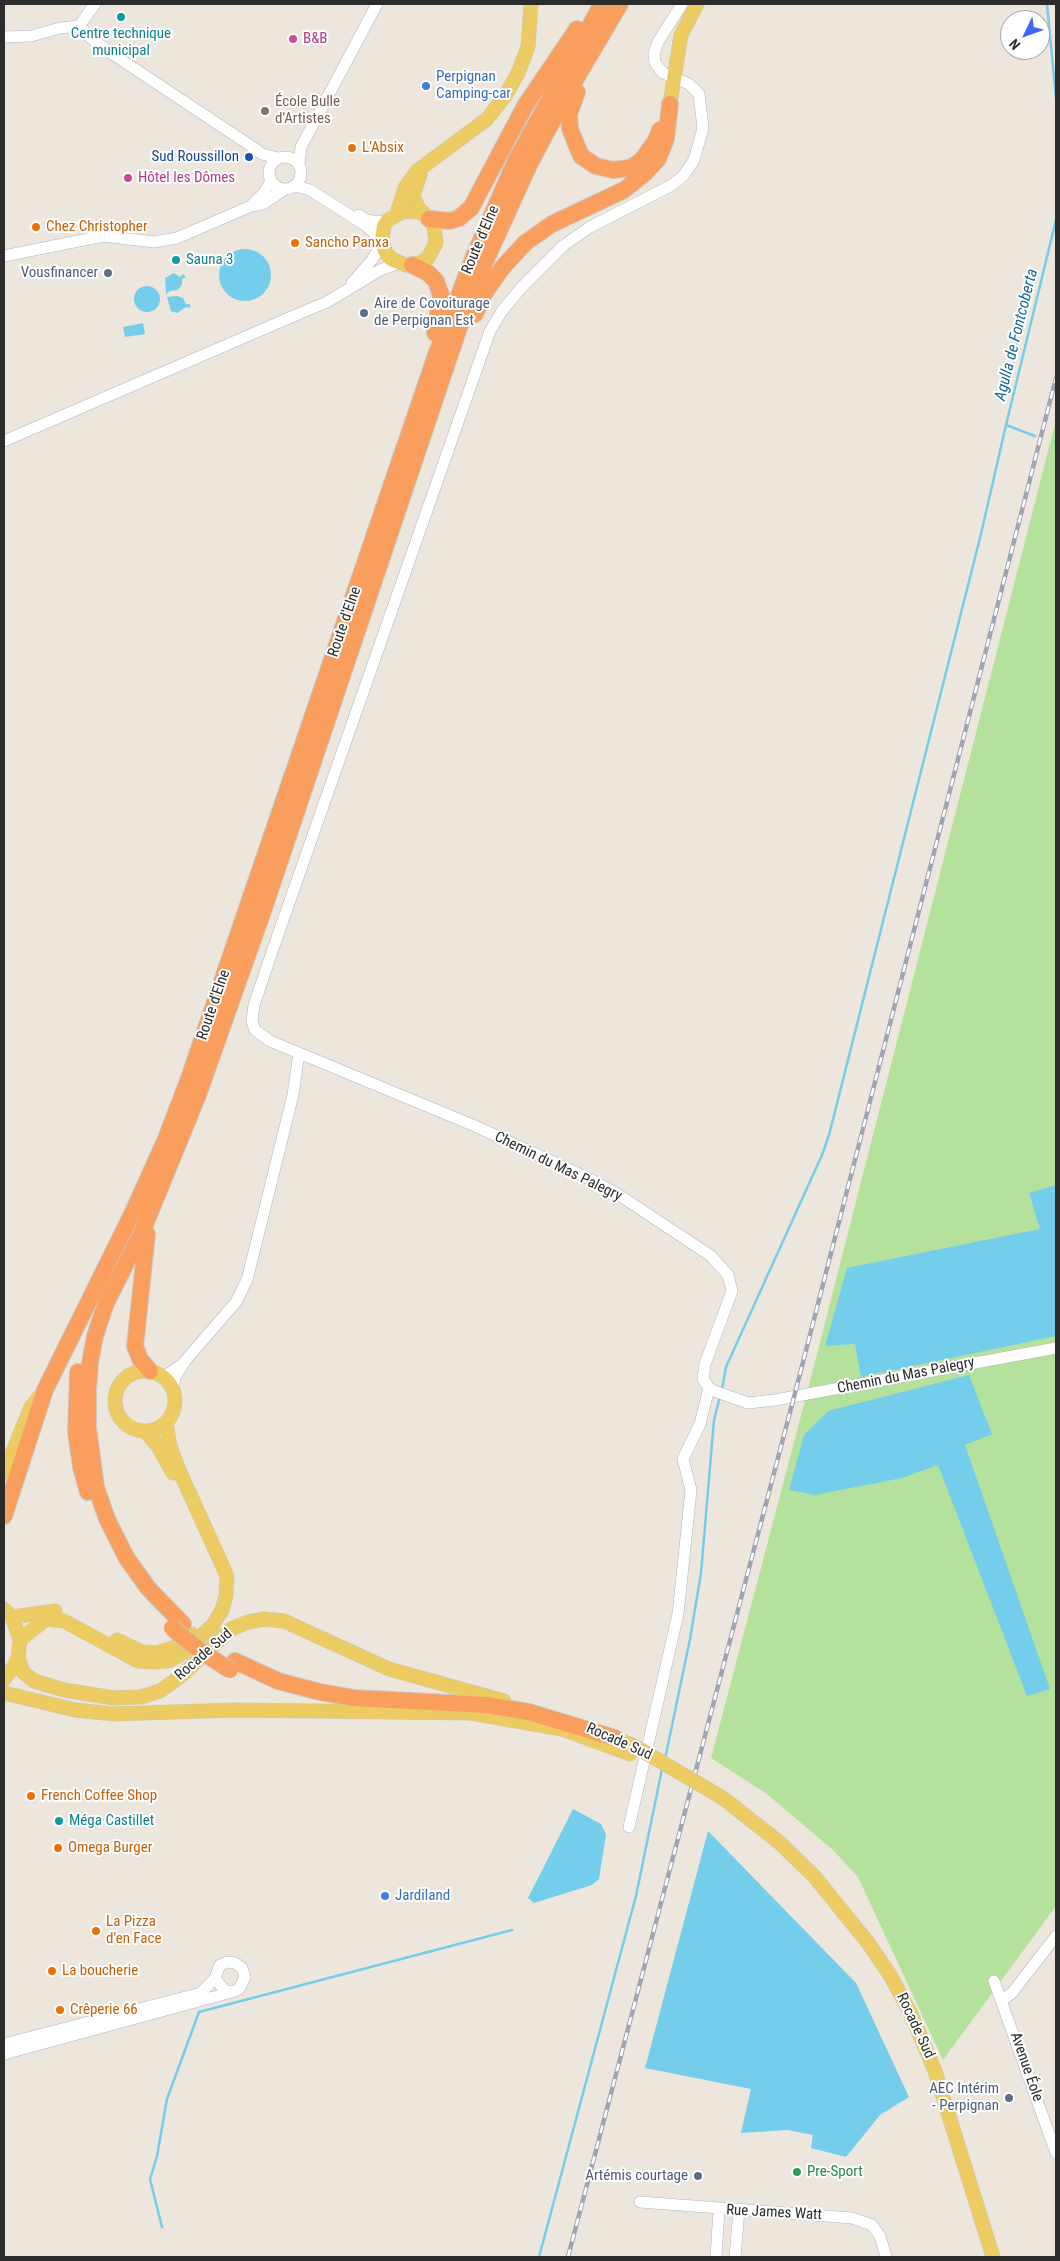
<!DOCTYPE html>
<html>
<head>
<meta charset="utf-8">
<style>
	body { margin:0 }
	#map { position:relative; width:1060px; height:2261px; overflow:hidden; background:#ece6dd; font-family:"Roboto Condensed",sans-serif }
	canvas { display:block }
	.frame { position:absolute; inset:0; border:5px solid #2b2b2b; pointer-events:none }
	.north { position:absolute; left:1000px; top:10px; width:50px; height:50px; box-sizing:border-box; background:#fff; border:1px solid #aaa; border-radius:50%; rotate:228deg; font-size:14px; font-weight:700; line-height:20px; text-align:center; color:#2b2b2b }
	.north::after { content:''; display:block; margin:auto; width:18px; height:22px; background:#4266f4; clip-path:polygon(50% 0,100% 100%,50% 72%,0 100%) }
</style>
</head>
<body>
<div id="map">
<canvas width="1060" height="2261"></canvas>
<div class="frame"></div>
<div class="north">N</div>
</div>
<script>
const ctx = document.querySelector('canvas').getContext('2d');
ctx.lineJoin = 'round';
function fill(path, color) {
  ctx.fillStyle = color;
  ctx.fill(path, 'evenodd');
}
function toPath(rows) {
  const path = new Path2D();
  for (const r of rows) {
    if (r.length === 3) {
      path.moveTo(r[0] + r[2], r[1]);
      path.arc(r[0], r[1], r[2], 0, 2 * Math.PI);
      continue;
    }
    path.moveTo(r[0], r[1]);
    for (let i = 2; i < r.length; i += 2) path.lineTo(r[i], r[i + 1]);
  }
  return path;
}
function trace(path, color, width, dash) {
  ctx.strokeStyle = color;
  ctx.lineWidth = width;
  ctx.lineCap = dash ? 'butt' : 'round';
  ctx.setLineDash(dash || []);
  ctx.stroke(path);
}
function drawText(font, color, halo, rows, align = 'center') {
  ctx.font = font + ' "Roboto Condensed",sans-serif';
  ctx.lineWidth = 4;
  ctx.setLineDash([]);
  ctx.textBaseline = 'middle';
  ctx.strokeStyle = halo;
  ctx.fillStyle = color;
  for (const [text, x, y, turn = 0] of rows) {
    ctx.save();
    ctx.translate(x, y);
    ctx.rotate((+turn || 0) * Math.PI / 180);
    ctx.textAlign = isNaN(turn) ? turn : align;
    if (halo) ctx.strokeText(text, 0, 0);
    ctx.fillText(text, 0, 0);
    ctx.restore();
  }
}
fill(toPath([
	[1056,420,1056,1906,943,2060,858,1877,834,1851,767,1794,711,1758,808,1389]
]), '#b4e19c');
fill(toPath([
	[245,275,26],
	[174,273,180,277,183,274,186,277,182,279,182,284,178,290,170,291,166,294,165,278],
	[147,299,13],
	[177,296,183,298,186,304,190,304,190,308,186,307,177,313,171,311,167,297],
	[143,323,145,334,125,337,123,327],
	[1056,1185,1056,1336,861,1377,855,1344,825,1346,847,1268,1040,1229,1029,1193],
	[969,1375,992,1434,965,1445,1050,1689,1027,1696,938,1465,902,1478,815,1495,789,1490,804,1435,828,1411],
	[573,1809,601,1824,606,1834,599,1879,592,1885,534,1903,528,1898],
	[708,1831,856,1983,909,2097,880,2115,846,2157,811,2148,813,2135,788,2130,741,2133,751,2089,645,2068]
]), '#74cdeb');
trace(toPath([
	[1047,4,1056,98],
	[1035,436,1006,425,1056,220],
	[1055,442,1056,443],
	[722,1389,726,1367,822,1155,829,1135,981,534,1006,425],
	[665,1759,690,1639,701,1573,714,1420,720,1397],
	[162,2227,150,2179,157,2156,167,2099,199,2012,512,1930],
	[539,2257,636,1896,662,1769]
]), '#74cdeb', 2.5);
const minor = toPath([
	[682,4,658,42,654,53,655,63,663,73,689,84,699,94,703,128,694,160,684,175,672,185,590,227,564,245,521,288,502,311,490,331,274,946,254,1005,252,1021,255,1030,270,1041,475,1126,590,1179,616,1193,711,1256,728,1275,732,1291,705,1364,703,1379,709,1388,714,1391,748,1403,775,1400,1056,1348],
	[79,26,92,39,111,53,248,144,262,154,278,158],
	[79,26,95,4],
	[4,37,31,36,60,28,79,26],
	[285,173,16],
	[299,165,301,147,377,4],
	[295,186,310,190,365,225,382,240],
	[252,205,264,193,271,181],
	[359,215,366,220,378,222,388,220],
	[4,256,103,236,154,242,177,238,251,206,263,204,285,189],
	[352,283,372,260,382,243],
	[4,441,303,312,327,302,380,270,399,263],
	[163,1377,180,1366],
	[173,1389,175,1377,185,1361,236,1302,247,1280,293,1095,299,1053],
	[629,1827,678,1614,691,1490,683,1459,700,1424,709,1388],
	[994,1981,1056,2153],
	[1002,2000,1012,1993,1056,1936],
	[4,2044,201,1993,215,1978],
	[4,2054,232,1992,239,1989,245,1977,242,1968,235,1963,227,1962,220,1965,215,1978,224,1990,232,1992],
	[640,2202,852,2218,872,2225,880,2236,886,2257],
	[716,2257,719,2209],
	[735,2257,739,2210]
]);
const major = toPath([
	[670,104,681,35,697,4],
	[420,175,413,196,418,207,429,219,434,226,436,243,428,258,420,263,406,265,391,259,385,251,382,240,384,226,388,220,404,211,418,212,425,215],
	[397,213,405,188,417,171,487,119,505,96,518,73,528,47,531,4],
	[145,1401,30],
	[146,1432,158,1446,173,1473],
	[4,1473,31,1407,40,1396],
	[4,1609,12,1617,20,1640,18,1658,13,1668,4,1679],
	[12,1617,55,1611],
	[20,1640,46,1619,64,1621,138,1661,155,1662,169,1661,183,1653,213,1625,222,1610,226,1596,227,1576,179,1470,170,1446,166,1423],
	[117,1640,142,1652,157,1653,173,1648,192,1634],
	[18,1658,23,1672,34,1681,64,1690,114,1698,141,1697,160,1691,181,1676,231,1629,248,1622,265,1619,284,1621,389,1669,504,1701],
	[4,1693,75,1710,114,1714,234,1710,470,1713,562,1729,630,1754],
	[605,1734,636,1747],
	[723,1798,780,1843,814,1876,869,1944,890,1975,910,2012,935,2071,993,2257]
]);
const highway = toPath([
	[577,92,569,114,570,129,581,156,596,166,613,170,630,168,641,161,655,142,660,130],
	[429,219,450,221,459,218,471,208,525,106,577,29],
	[412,265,428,273,436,281,441,295,435,333],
	[475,314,484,294,502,268,525,243,552,224,624,190,645,173,658,159,666,139,670,104],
	[147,1234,135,1346,140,1359,150,1371],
	[78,1372,76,1432,81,1467,88,1492],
	[4,1516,45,1390,133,1212,165,1141,188,1081,436,355,474,256,516,160,602,4],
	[183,1624,148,1588,126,1557,107,1519,96,1487,88,1428,88,1390,90,1363,95,1336,106,1303,142,1232,198,1095,261,917,460,325,485,262,529,165,564,99,620,4],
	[235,1661,278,1681,320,1692,354,1698,486,1705,529,1712,615,1738]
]);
trace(minor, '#b1b4be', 12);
trace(major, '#c8c8c8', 15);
trace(highway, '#c8c8c8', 18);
trace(minor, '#fff', 11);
trace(major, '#eccb62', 14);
trace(highway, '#f99e5c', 16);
const rail = toPath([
	[568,2257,794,1397,1056,378]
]);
trace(rail, '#a0a3b4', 4.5);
trace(rail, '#fff', 2.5, [8]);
const majorBridge = toPath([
	[636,1747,723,1798]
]);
const highwayBridge = toPath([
	[172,1628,202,1652,230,1670]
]);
trace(majorBridge, '#c8c8c8', 15, []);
trace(highwayBridge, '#c8c8c8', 18, []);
trace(majorBridge, '#eccb62', 14);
trace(highwayBridge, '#f99e5c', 16);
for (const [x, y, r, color] of [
	[121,17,5,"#0f9aa8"],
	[293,39,5,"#d1479c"],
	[426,86,5,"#3f7fe0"],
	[265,111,5,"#8d6e63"],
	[352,148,5,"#e8710a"],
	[249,157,5,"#1a4fb4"],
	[128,178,5,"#d1479c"],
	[36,227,5,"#e8710a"],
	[295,243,5,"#e8710a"],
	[176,260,5,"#0f9aa8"],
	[108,273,5,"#5c6f8a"],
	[364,313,5,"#5c6f8a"],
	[31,1796,5,"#e8710a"],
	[59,1821,5,"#0f9aa8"],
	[58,1848,5,"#e8710a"],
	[385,1896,5,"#3f7fe0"],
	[96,1931,5,"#e8710a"],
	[52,1971,5,"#e8710a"],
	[60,2010,5,"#e8710a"],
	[1009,2098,5,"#5c6f8a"],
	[797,2172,5,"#2e9e5b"],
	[698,2176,5,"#5c6f8a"]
]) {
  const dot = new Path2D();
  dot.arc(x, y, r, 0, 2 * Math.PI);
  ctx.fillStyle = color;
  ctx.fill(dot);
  trace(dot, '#fff', 2);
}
drawText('15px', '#0d838f', '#fff', [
	["Centre technique",121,34,"center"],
	["municipal",121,51,"center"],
	["Sauna 3",186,260],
	["Méga Castillet",69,1821]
], 'left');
drawText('15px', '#b23c85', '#fff', [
	["B&B",303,39],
	["Hôtel les Dômes",138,178]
], 'left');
drawText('15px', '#366cbe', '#fff', [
	["Perpignan",436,77],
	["Camping-car",436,94],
	["Jardiland",395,1896]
], 'left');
drawText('15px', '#785e54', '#fff', [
	["École Bulle",275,102],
	["d'Artistes",275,119]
], 'left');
drawText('15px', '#c56008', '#fff', [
	["L'Absix",362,148],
	["Chez Christopher",46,227],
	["Sancho Panxa",305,243],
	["French Coffee Shop",41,1796],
	["Omega Burger",68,1848],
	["La Pizza",106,1922],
	["d'en Face",106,1939],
	["La boucherie",62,1971],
	["Crêperie 66",70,2010]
], 'left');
drawText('15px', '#164399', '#fff', [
	["Sud Roussillon",239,157]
], 'right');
drawText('15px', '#2b2b2b', '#fff', [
	["Route d'Elne",481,240,-67],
	["Route d'Elne",345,622,-71],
	["Route d'Elne",214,1005,-71],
	["Chemin du Mas Palegry",558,1167,26],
	["Chemin du Mas Palegry",906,1376,-11],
	["Rocade Sud",204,1655,-41],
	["Rocade Sud",619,1742,24],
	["Rocade Sud",915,2026,65],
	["Avenue Éole",1026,2067,71],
	["Rue James Watt",774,2213,3]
]);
drawText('15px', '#4e5e75', '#fff', [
	["Vousfinancer",98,273],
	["Aire de Covoiturage",374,304,"left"],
	["de Perpignan Est",374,321,"left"],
	["AEC Intérim",999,2089],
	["- Perpignan",999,2106],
	["Artémis courtage",688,2176]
], 'right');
drawText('15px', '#27864d', '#fff', [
	["Pre-Sport",807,2172]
], 'left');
drawText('italic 16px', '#126b98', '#fff', [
	["Agulla de Fontcoberta",1017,335,-76]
]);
</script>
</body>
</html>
